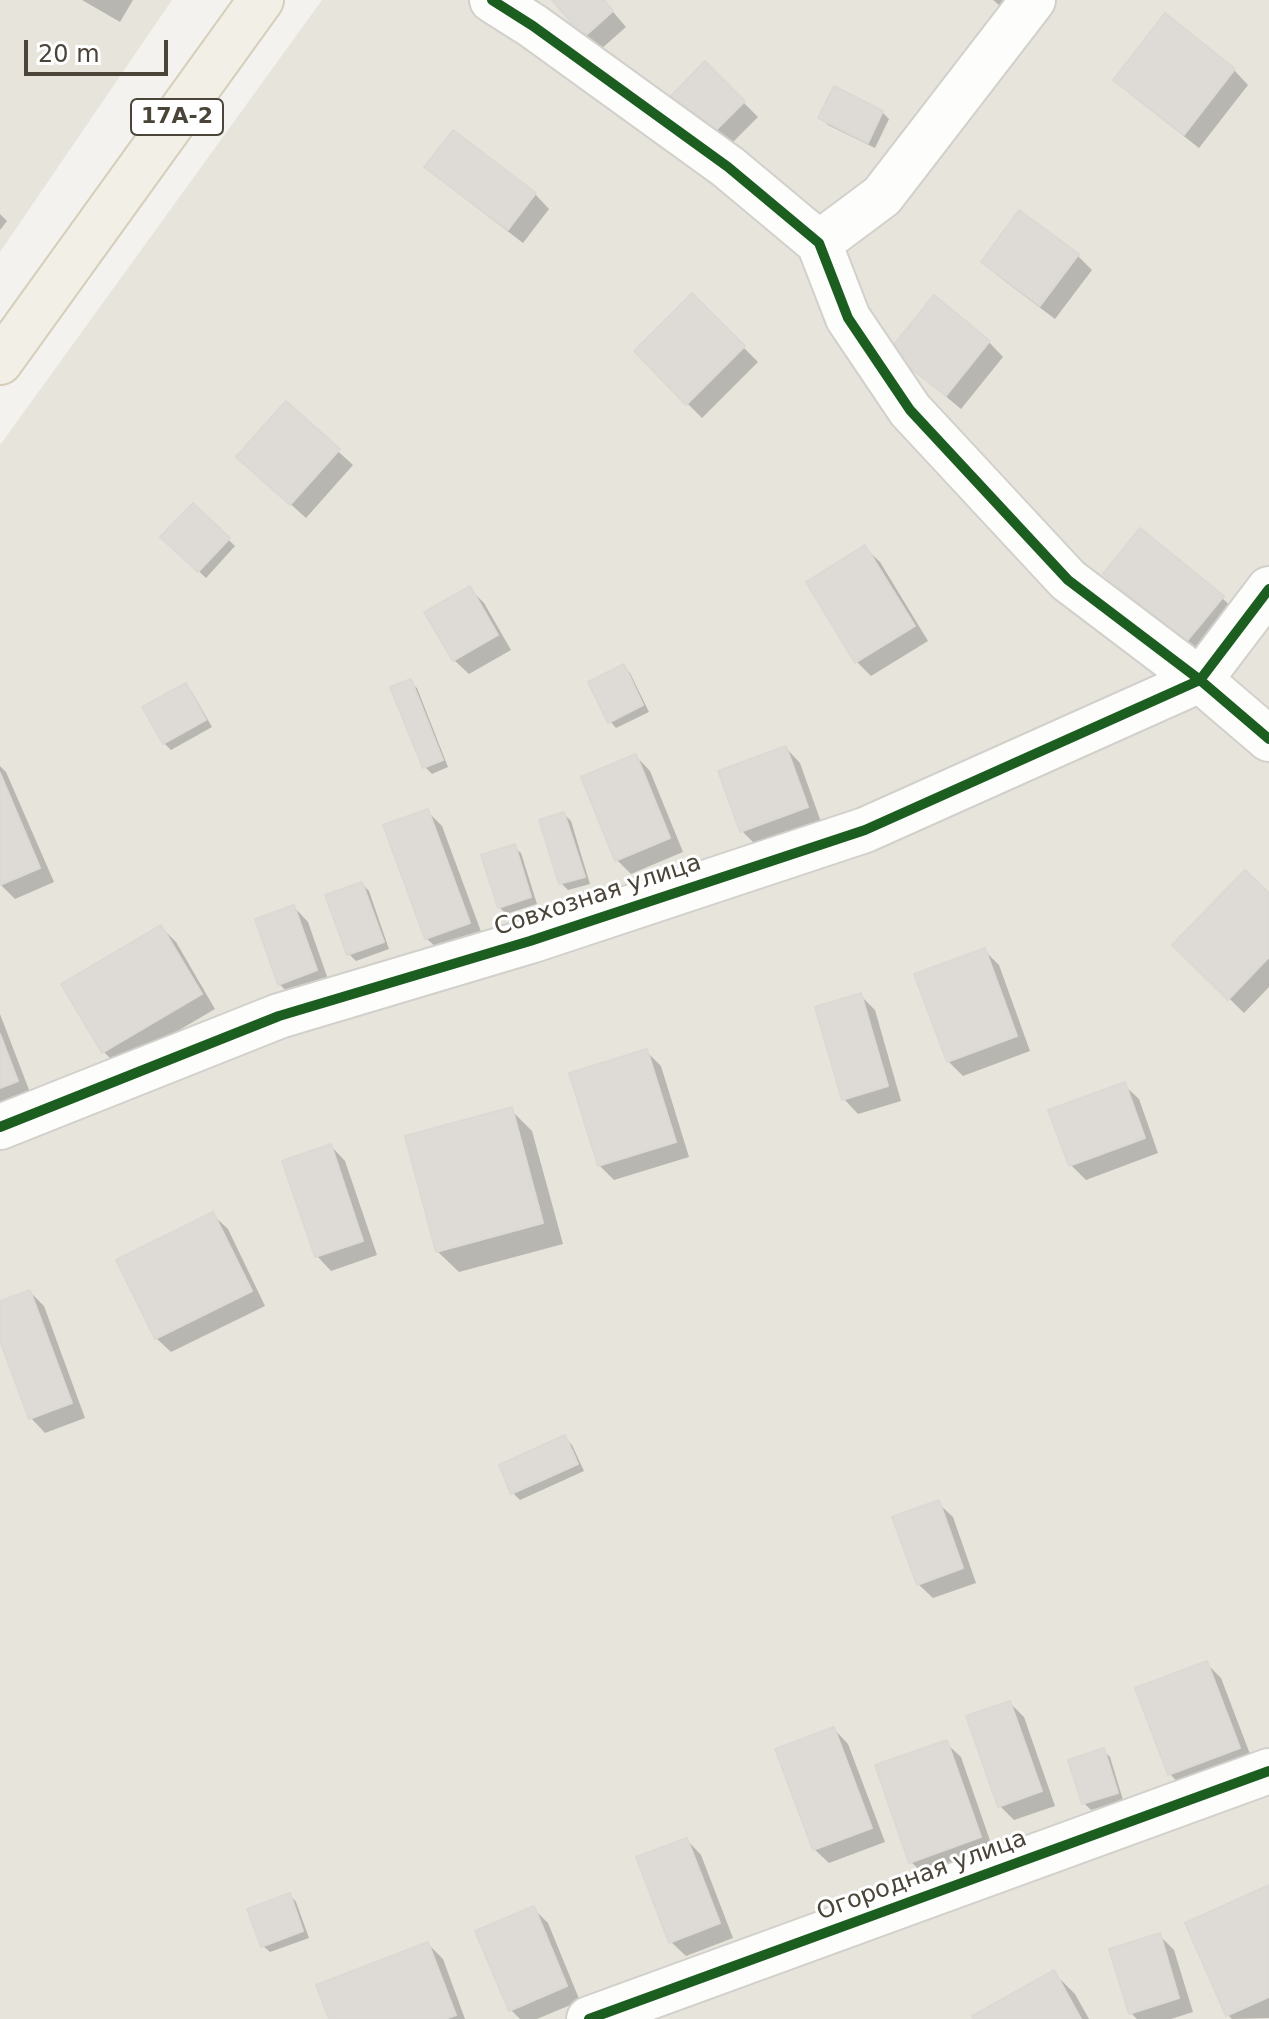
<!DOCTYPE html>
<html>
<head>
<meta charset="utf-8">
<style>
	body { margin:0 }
	#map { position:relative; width:1269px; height:2019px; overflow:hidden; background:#f4f2ee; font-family:"DejaVu Sans",sans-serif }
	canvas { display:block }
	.scale { position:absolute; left:24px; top:40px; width:144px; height:36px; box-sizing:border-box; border:4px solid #4b4439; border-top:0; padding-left:10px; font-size:24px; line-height:28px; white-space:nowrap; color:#4b4439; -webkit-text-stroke:6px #fff; paint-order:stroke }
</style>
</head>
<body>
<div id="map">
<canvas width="1269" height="2019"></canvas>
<div class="scale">20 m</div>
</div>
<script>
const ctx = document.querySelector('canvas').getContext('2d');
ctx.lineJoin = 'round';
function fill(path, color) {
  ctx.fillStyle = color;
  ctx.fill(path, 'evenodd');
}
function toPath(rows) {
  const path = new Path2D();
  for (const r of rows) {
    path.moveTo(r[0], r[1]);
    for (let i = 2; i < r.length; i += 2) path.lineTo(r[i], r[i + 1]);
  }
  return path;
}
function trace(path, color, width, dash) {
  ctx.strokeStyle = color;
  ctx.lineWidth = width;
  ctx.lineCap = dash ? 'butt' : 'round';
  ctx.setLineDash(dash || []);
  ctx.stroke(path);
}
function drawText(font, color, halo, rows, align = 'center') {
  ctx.font = font + ' "DejaVu Sans",sans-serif';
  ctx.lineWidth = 6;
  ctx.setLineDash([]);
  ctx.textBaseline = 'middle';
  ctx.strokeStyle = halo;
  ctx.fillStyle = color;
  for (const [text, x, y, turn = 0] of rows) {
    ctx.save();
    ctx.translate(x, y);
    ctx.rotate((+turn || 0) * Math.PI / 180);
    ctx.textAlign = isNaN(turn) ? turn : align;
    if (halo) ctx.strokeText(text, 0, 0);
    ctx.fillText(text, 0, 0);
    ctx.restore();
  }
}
fill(toPath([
	[0,0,172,0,0,252],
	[322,0,1269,0,1269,2019,0,2019,0,445]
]), '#e7e4dc');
fill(toPath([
	[82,0,133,0,120,22],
	[555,0,603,0,626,27,600,50],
	[993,0,1021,0,1010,14],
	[705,64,758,117,726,149,673,97],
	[1234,70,1248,85,1199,148,1130,94,1115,80],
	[882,112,889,119,875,148,828,125,821,118],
	[427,167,535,194,549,209,523,243,442,181],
	[0,214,7,221,0,230],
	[1078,256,1092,270,1055,319,998,276,984,262],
	[692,296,758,362,702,418,636,352],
	[989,342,1003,357,961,409,891,351],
	[286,404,353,465,306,518,254,471],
	[193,505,235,546,206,578,163,537],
	[865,548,880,562,928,641,871,676,856,661],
	[1106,574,1222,598,1237,612,1202,655],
	[470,589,484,603,511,650,469,674,454,660],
	[624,667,630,673,649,712,616,728,610,721],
	[410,682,417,688,448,767,432,774,425,767],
	[186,685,192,692,212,727,171,750,164,743],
	[786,748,800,763,821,822,756,845,742,831],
	[636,756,650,771,683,852,631,874,616,859],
	[0,766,6,772,54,882,15,899,0,884],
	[428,812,442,826,483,937,441,952,426,938],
	[564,814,571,821,590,884,568,890,561,883],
	[514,847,521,853,537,904,506,914,499,907],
	[362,884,369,891,389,949,356,961,349,954],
	[1269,896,1269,987,1244,1013,1175,945],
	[294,907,308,922,330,985,294,998,279,984],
	[161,927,176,942,215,1009,118,1066,104,1052],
	[984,950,999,965,1030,1051,963,1076,948,1061],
	[860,995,875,1010,901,1101,858,1114,844,1099],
	[0,1014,31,1095,0,1107],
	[646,1051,661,1066,689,1157,614,1180,599,1165],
	[1124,1085,1139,1099,1158,1153,1086,1180,1071,1165],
	[511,1110,532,1131,563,1244,459,1272,437,1251],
	[331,1146,345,1161,377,1255,331,1271,317,1256],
	[213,1215,228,1229,265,1306,171,1352,156,1338],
	[30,1292,44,1306,85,1418,45,1433,31,1418,0,1335,0,1303],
	[565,1438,572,1445,584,1471,520,1500,513,1493],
	[938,1503,953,1517,976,1583,933,1598,918,1584],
	[1206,1663,1221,1678,1253,1762,1184,1789,1170,1774],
	[1010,1703,1024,1717,1055,1806,1014,1820,1000,1806],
	[834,1729,848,1744,885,1842,829,1863,814,1849],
	[946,1743,961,1757,994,1852,926,1876,911,1862],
	[1103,1750,1110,1757,1123,1800,1091,1810,1084,1803,1070,1761],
	[687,1840,701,1855,733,1938,686,1956,671,1942],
	[1269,1887,1269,2018,1232,2019,1228,2015],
	[290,1895,296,1902,309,1938,270,1952,263,1946],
	[533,1908,548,1923,580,2001,537,2019,520,2019,511,2010],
	[1159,1935,1174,1950,1193,2012,1171,2019,1137,2019,1131,2013],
	[428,1944,443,1959,465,2019,331,2019],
	[1054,1973,1075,1994,1089,2019,976,2019]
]), '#0003');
const building = toPath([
	[552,0,604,0,613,11,584,37,552,0],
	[1165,13,1235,69,1184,135,1113,80,1165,13],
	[705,61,745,101,710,136,670,97,705,61],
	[834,86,883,111,868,143,818,118,834,86],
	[453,130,536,193,508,230,424,167,453,130],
	[1019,210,1079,254,1040,306,981,262,1019,210],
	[692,293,745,346,686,405,634,351,692,293],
	[934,295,990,341,946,396,889,351,934,295],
	[286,401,340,449,290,505,236,457,286,401],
	[193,503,230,538,198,572,160,537,193,503],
	[1140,528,1224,596,1186,642,1103,574,1140,528],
	[865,545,915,626,855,663,806,582,865,545],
	[470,586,498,635,453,661,424,612,470,586],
	[624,664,643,705,608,723,588,682,624,664],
	[411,679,443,760,423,768,390,687,411,679],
	[186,683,206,720,163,744,142,707,186,683],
	[786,746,808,807,740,832,718,771,786,746],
	[636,754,670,838,615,861,581,777,636,754],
	[0,773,40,868,0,885,0,773],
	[428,809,470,923,425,939,383,825,428,809],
	[564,812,585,877,559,884,539,820,564,812],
	[515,844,531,897,498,908,481,855,515,844],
	[1245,870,1269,893,1269,957,1228,1000,1172,945,1245,870],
	[362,882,384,942,347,955,325,895,362,882],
	[294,905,317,970,278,985,255,919,294,905],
	[161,925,202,994,102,1053,61,984,161,925],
	[985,948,1017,1036,947,1062,914,974,985,948],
	[861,993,888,1086,842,1100,815,1007,861,993],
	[0,1034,18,1081,0,1088,0,1034],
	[647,1049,676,1142,598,1166,569,1073,647,1049],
	[1125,1082,1145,1138,1069,1166,1048,1110,1125,1082],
	[512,1107,543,1223,436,1252,405,1136,512,1107],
	[331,1144,363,1241,315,1257,282,1161,331,1144],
	[213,1212,252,1291,155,1339,116,1260,213,1212],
	[30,1290,72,1403,29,1419,0,1341,0,1301,30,1290],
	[565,1435,578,1464,511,1494,499,1465,565,1435],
	[939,1500,963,1568,917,1585,892,1517,939,1500],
	[1207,1661,1240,1748,1168,1775,1135,1688,1207,1661],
	[1010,1701,1042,1791,998,1807,966,1716,1010,1701],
	[834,1727,872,1828,813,1850,775,1749,834,1727],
	[947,1740,981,1837,909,1863,875,1765,947,1740],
	[1104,1748,1118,1793,1082,1804,1068,1760,1104,1748],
	[687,1838,720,1923,669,1943,636,1857,687,1838],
	[1269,1885,1269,1997,1226,2016,1185,1923,1269,1885],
	[290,1893,303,1931,261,1947,247,1909,290,1893],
	[534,1906,567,1986,509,2011,475,1931,534,1906],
	[1160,1933,1179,1998,1129,2014,1109,1949,1160,1933],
	[428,1942,456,2015,445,2019,329,2019,316,1985,428,1942],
	[1054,1970,1081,2019,974,2019,972,2016,1054,1970]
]);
fill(building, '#dedbd6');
trace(building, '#dcd9d4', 2);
const street = toPath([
	[492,0,533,26,728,167,819,243,848,318,910,410,1068,580,1200,680,1269,739],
	[819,243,882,196,1033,0],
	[0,1127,279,1016,530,941,865,830,1200,680,1269,589],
	[589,2019,1269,1771]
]);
const primary = toPath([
	[0,362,261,0]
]);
trace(street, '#d2d0cb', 48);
trace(primary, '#d6cebb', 48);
trace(street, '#fdfdfc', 44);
trace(primary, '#f2efe6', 44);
trace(toPath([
	[492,0,533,26,728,167,819,243,848,318,910,410,1068,580,1200,680,1269,739],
	[0,1127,279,1016,530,941,865,830,1200,680,1269,589],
	[589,2019,1269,1771]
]), '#1b5e20', 10);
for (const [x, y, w] of [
	[177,117,92]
]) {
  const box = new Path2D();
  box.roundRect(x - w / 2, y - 18, w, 36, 6);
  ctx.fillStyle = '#fff';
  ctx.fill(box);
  trace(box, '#4b4439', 2);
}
drawText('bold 22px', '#4b4439', null, [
	["17А-2",177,117]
]);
drawText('24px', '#4b4439', '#fff', [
	["Совхозная улица",598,896,-18],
	["Огородная улица",922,1876,-20]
]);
</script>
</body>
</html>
